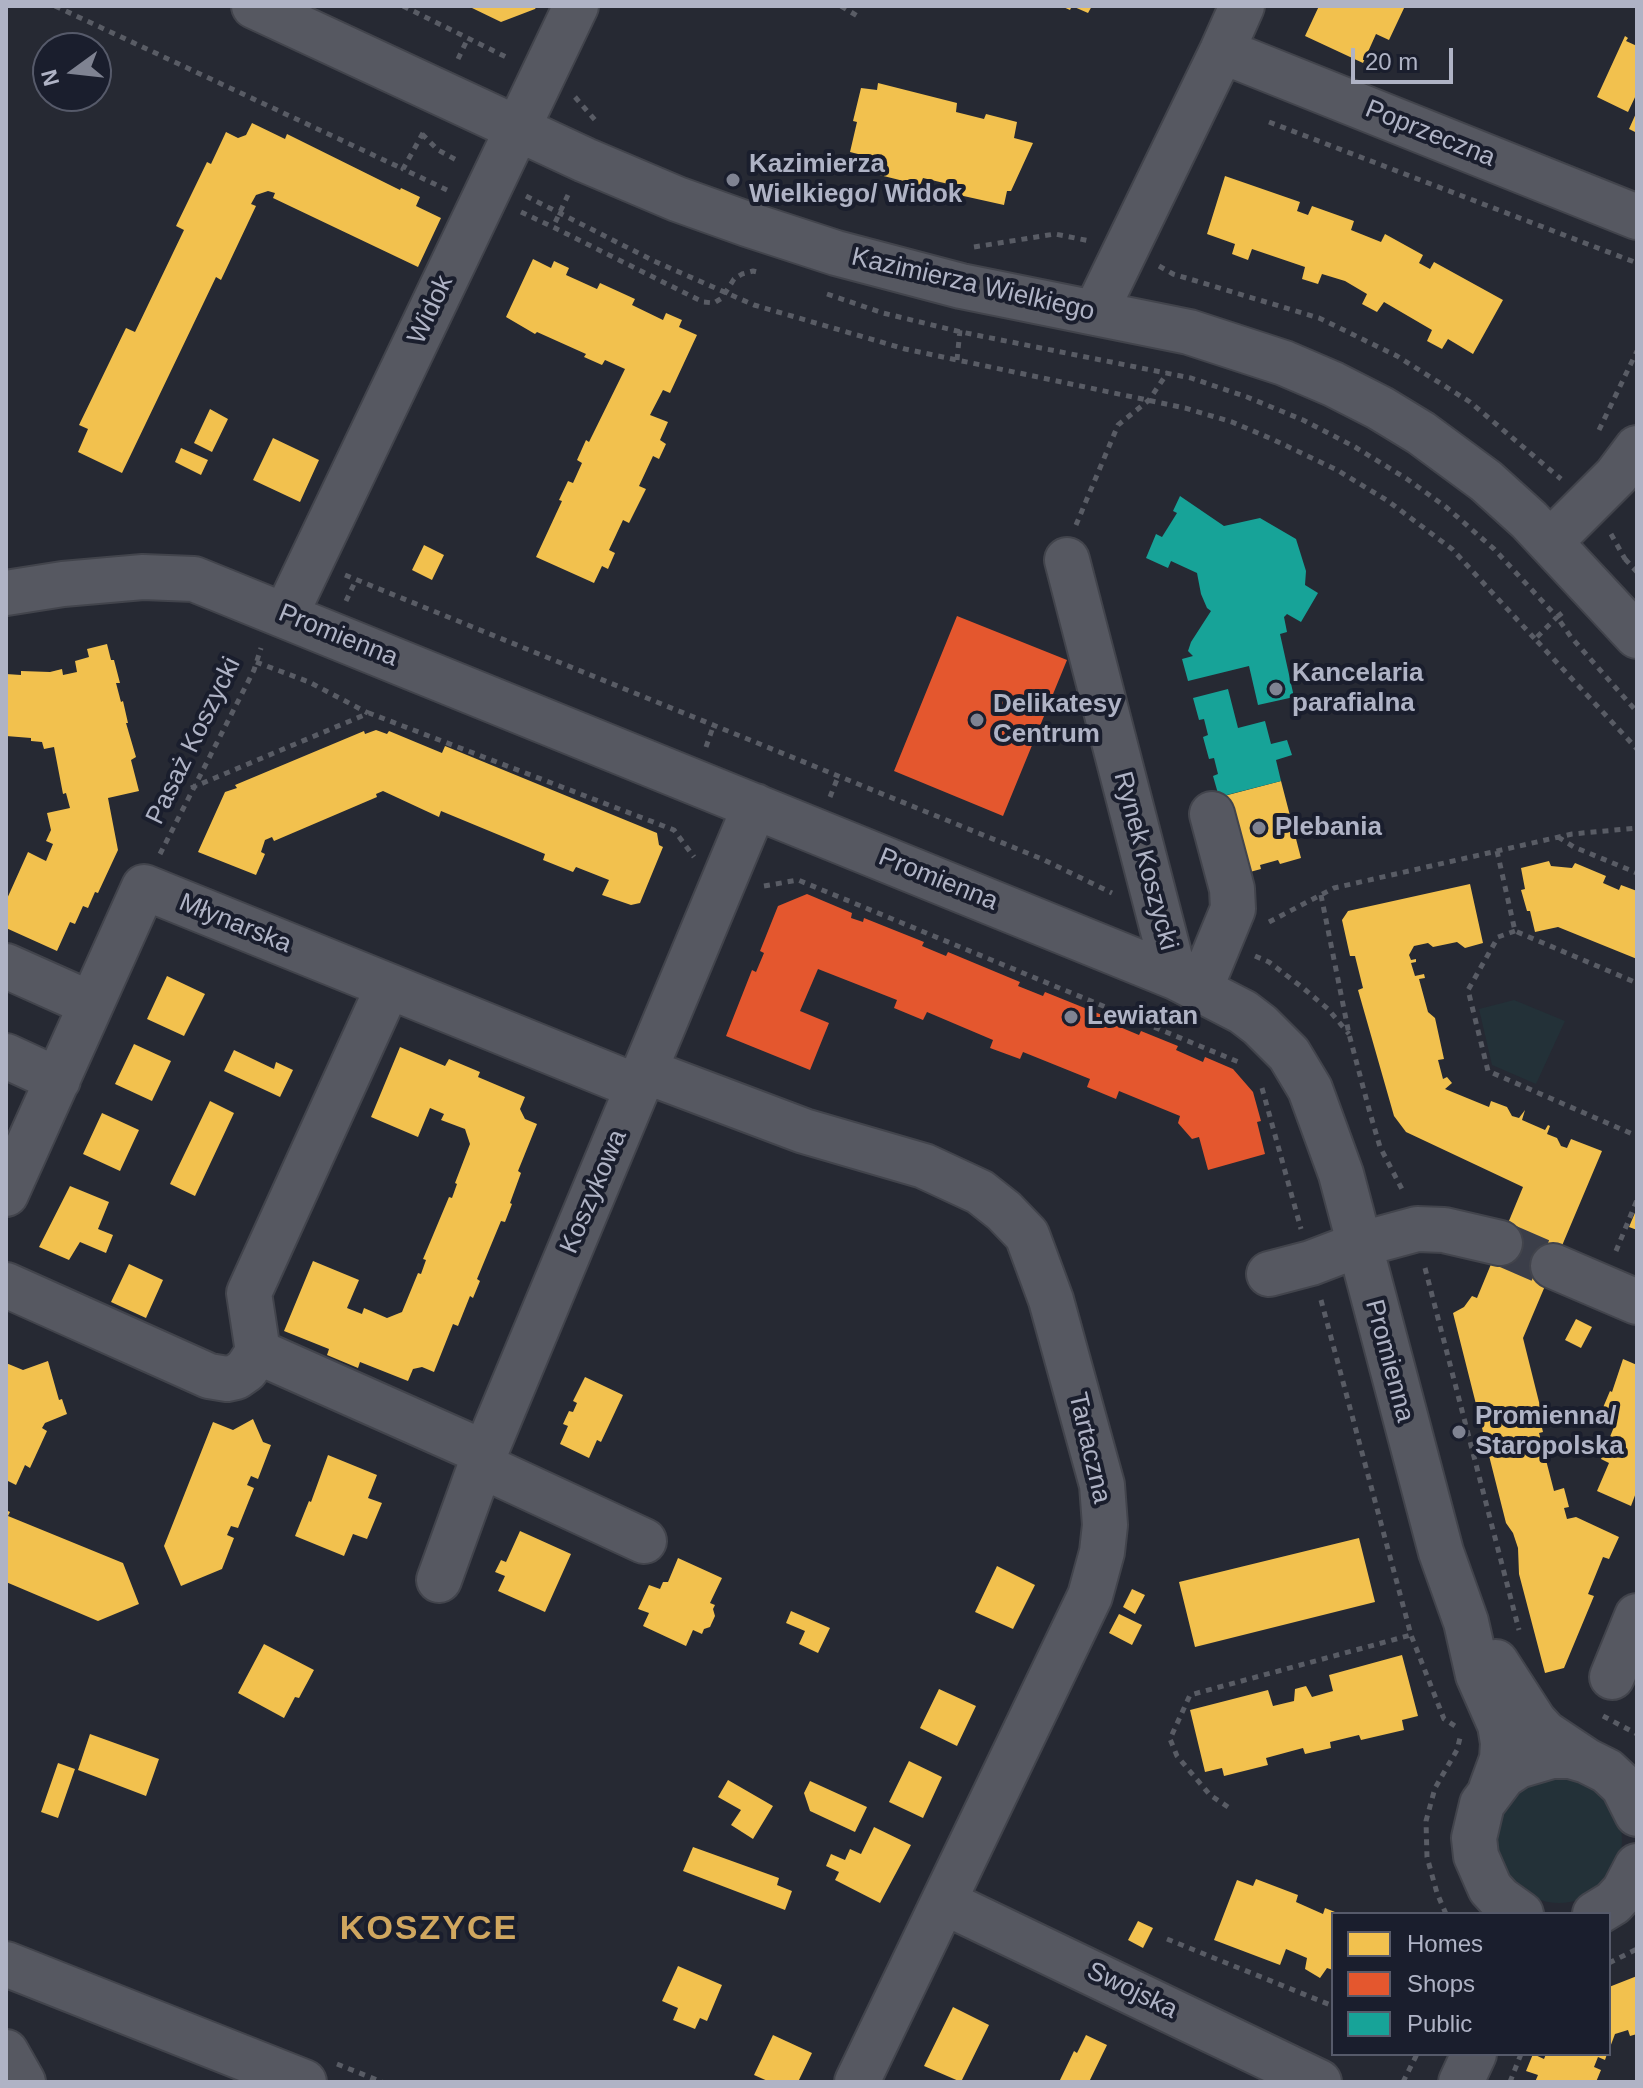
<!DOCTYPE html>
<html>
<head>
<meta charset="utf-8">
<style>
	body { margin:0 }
	#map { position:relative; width:1643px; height:2088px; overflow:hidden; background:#262933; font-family:Arial,sans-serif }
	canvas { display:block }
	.frame { position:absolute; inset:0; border:8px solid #afb3c5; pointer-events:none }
	.legend { position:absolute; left:1331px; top:1912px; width:280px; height:144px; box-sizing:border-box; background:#1a1e2d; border:2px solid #565a6a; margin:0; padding:10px 14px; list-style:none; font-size:24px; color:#afb3c5 }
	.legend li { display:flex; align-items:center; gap:16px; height:40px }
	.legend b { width:40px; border:2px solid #565a6a }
	.north { position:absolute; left:32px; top:32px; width:80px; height:80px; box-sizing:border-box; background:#1a1e2d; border:2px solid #565a6a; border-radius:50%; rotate:255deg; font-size:22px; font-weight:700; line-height:32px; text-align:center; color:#afb3c5 }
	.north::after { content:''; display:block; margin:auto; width:28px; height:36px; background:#7f8392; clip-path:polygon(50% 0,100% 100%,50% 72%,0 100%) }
	.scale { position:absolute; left:1351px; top:48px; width:102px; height:36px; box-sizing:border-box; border:4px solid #afb3c5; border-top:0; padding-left:10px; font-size:24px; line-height:28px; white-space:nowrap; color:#afb3c5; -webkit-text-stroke:6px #1a1e2d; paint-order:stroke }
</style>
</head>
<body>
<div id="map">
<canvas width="1643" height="2088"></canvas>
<div class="frame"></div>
<ul class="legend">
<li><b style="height:22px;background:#f2c14e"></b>Homes</li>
<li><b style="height:22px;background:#e4572e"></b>Shops</li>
<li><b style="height:22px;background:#17a398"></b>Public</li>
</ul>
<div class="north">N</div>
<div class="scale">20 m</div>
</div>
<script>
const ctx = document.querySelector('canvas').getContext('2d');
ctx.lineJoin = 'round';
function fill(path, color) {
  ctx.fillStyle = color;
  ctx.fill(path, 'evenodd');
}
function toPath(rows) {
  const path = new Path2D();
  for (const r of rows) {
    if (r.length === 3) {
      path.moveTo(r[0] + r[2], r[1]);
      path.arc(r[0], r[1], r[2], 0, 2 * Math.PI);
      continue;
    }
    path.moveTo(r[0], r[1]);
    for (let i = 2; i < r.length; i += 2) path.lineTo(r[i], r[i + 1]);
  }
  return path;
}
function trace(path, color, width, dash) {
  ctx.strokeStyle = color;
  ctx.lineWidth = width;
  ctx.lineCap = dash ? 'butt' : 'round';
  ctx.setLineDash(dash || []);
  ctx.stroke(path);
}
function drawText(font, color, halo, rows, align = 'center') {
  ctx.font = font + ' Arial,sans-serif';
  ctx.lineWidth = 8;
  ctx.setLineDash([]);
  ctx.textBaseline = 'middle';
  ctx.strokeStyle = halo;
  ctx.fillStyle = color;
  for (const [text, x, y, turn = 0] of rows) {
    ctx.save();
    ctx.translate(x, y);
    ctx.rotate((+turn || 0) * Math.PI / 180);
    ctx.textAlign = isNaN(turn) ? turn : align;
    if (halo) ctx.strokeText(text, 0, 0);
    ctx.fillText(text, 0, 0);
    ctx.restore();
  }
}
fill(toPath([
	[1514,1000,1565,1021,1536,1084,1492,1065,1479,1009],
	[1559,1840,63]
]), '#233138');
fill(toPath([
	[474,6,537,6,535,9,501,22,472,8],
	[1061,6,1092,6,1088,13,1072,6,1070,10],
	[1319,6,1405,6,1389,40,1376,34,1363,63,1305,36],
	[1625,36,1628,38,1626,41,1637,46,1637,93,1628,112,1597,97],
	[878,83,957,103,956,112,984,119,986,114,1017,122,1014,138,1033,143,1011,191,1007,191,1004,205,959,195,961,187,923,178,920,185,855,169,858,154,850,152,857,122,853,121,861,88,877,90],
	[1637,111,1637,133,1629,129],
	[252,123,285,139,287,134,400,190,401,188,420,197,416,206,441,218,418,267,273,198,275,193,268,191,256,195,251,204,256,206,221,280,216,277,122,473,78,452,88,429,79,425,126,328,135,332,184,230,176,226,207,162,211,164,226,132,238,138,246,135],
	[1225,176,1300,202,1297,211,1308,215,1312,206,1354,221,1351,230,1381,242,1385,234,1423,255,1419,263,1430,269,1434,262,1503,300,1473,354,1448,339,1442,349,1427,341,1432,330,1384,302,1377,312,1362,304,1367,294,1345,281,1322,274,1318,284,1302,279,1305,267,1252,249,1248,260,1232,254,1235,244,1207,234],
	[533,259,551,268,554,261,569,268,566,275,597,289,600,283,635,299,632,305,663,320,666,313,682,320,679,327,697,335,670,393,663,390,650,415,668,422,660,440,666,444,659,459,653,456,639,486,646,489,629,523,623,520,609,550,615,553,608,569,602,566,594,583,536,557,562,501,559,500,568,481,573,483,582,463,577,460,586,440,589,442,625,369,605,360,602,365,584,357,586,354,537,332,535,334,506,317],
	[210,409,228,419,212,452,194,443],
	[273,438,319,460,300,502,253,480],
	[181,448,208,460,201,475,175,462],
	[424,545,444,555,432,580,412,570],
	[107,644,111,660,114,660,120,683,116,683,121,702,123,701,128,723,126,723,136,757,131,760,139,791,108,798,118,850,98,893,95,892,88,908,83,906,75,924,70,922,57,951,6,928,6,901,28,852,46,861,53,844,46,841,51,830,47,813,70,808,66,793,63,794,54,747,44,749,42,742,31,741,31,738,6,736,6,674,21,675,21,671,50,672,62,669,63,675,77,672,75,661,89,657,87,649],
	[376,730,387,734,389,731,442,753,445,746,657,833,659,845,663,847,640,903,631,905,602,895,609,880,576,867,573,872,543,860,545,854,441,811,439,817,383,791,376,794,377,797,274,841,272,837,265,840,261,852,265,854,256,875,198,852,225,792,237,788,235,785,364,731,365,734],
	[1281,781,1301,858,1280,864,1278,860,1260,865,1261,869,1239,875,1224,796],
	[1549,861,1551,866,1572,868,1575,863,1606,876,1603,883,1619,890,1621,885,1637,891,1637,959,1558,927,1535,932,1530,911,1527,911,1521,890,1525,889,1521,868],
	[1470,884,1483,943,1465,948,1457,942,1433,947,1428,943,1414,946,1409,955,1411,960,1416,959,1416,962,1411,963,1415,976,1424,974,1425,978,1419,979,1428,1012,1435,1018,1444,1059,1438,1060,1443,1079,1447,1077,1452,1083,1445,1089,1489,1107,1491,1101,1507,1107,1512,1116,1519,1118,1525,1110,1522,1120,1545,1130,1548,1125,1550,1126,1547,1134,1557,1138,1561,1146,1567,1148,1571,1139,1602,1151,1523,1338,1541,1410,1538,1411,1543,1432,1539,1433,1554,1491,1564,1488,1569,1507,1564,1508,1567,1519,1576,1517,1619,1537,1609,1559,1603,1557,1588,1594,1594,1596,1564,1668,1545,1673,1519,1574,1518,1548,1513,1533,1506,1523,1453,1313,1464,1307,1472,1296,1477,1298,1523,1187,1406,1132,1394,1116,1358,990,1363,988,1355,956,1350,956,1342,920,1348,911],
	[167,976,205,994,184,1036,147,1019],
	[134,1044,171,1061,152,1101,115,1084],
	[400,1047,445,1066,449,1059,480,1072,478,1077,525,1097,520,1109,525,1119,537,1124,518,1171,521,1173,510,1203,512,1204,505,1222,501,1221,477,1279,480,1281,473,1298,470,1296,458,1326,453,1324,434,1372,422,1367,413,1369,408,1381,360,1362,358,1368,327,1355,329,1349,284,1331,313,1261,359,1280,347,1308,362,1314,364,1308,387,1318,402,1312,418,1273,421,1274,426,1260,423,1259,449,1197,452,1198,457,1184,455,1183,470,1144,465,1129,441,1120,444,1114,430,1108,418,1137,371,1117],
	[234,1050,274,1069,276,1062,293,1070,280,1097,224,1071],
	[210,1101,234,1113,195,1196,170,1184],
	[102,1113,139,1130,120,1171,83,1154],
	[70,1186,109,1202,98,1229,113,1235,106,1253,80,1242,69,1260,39,1247],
	[1637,1208,1637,1230,1629,1227],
	[129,1264,163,1280,146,1318,111,1302],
	[1576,1319,1592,1327,1581,1348,1565,1340],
	[1623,1359,1637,1365,1637,1490,1631,1506,1597,1491,1609,1463,1601,1459,1618,1417,1602,1410,1610,1391,1612,1392],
	[48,1361,59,1400,62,1399,67,1414,45,1423,42,1428,47,1431,30,1468,25,1465,16,1485,6,1480,6,1363,23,1370],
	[585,1377,623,1395,601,1442,597,1440,589,1458,560,1444,568,1426,563,1424,569,1411,573,1412,577,1403,573,1401],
	[253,1419,263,1442,271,1445,258,1479,251,1476,247,1485,254,1488,238,1528,231,1526,227,1535,234,1538,222,1569,181,1586,164,1546,213,1422,233,1430],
	[328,1455,377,1475,368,1498,382,1503,367,1539,353,1534,344,1556,295,1536,309,1501,311,1502],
	[6,1510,10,1512,8,1516,123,1563,139,1604,98,1621,6,1582],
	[520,1531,571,1554,545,1612,498,1591,505,1576,495,1572,501,1560,506,1562],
	[1359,1538,1375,1602,1195,1647,1179,1582],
	[678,1558,722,1578,710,1603,715,1605,713,1609,715,1616,710,1627,704,1629,702,1634,693,1630,686,1646,643,1626,649,1613,638,1609,649,1585,660,1589,663,1582,668,1582],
	[997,1566,1035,1585,1013,1629,975,1612],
	[1132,1589,1145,1595,1135,1614,1123,1607],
	[791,1611,830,1628,818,1653,799,1644,805,1631,786,1623],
	[1119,1614,1142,1625,1132,1645,1109,1633],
	[264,1644,314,1670,299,1698,295,1697,284,1718,238,1693],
	[1402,1655,1418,1716,1402,1720,1404,1730,1361,1740,1359,1735,1330,1742,1331,1748,1305,1754,1303,1748,1266,1758,1268,1765,1224,1776,1222,1768,1205,1772,1190,1710,1268,1690,1273,1706,1294,1701,1295,1689,1306,1686,1312,1697,1333,1691,1329,1675],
	[939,1689,976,1706,957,1746,920,1728],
	[90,1734,159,1759,146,1796,78,1770],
	[909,1761,942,1777,923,1818,889,1802],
	[58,1763,75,1769,58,1818,41,1812],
	[728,1780,773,1806,753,1839,731,1825,741,1810,718,1797],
	[810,1781,867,1807,855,1832,810,1811,804,1793],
	[874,1827,911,1845,880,1903,835,1880,839,1872,826,1866,831,1854,845,1860,850,1849,861,1854],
	[693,1847,779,1878,777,1885,792,1891,785,1910,683,1871],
	[1256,1879,1298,1895,1296,1902,1323,1914,1325,1908,1340,1914,1333,1914,1333,1970,1327,1968,1320,1978,1305,1969,1307,1958,1286,1949,1280,1965,1214,1940,1237,1880,1253,1886],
	[1138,1921,1153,1928,1143,1948,1128,1940],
	[678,1966,722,1985,707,2021,700,2018,695,2029,673,2020,678,2008,662,2001],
	[1637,1976,1637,2034,1630,2036,1628,2030,1615,2034,1609,2050,1609,1987],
	[953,2007,989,2025,961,2082,924,2066],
	[773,2035,812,2053,798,2082,770,2082,754,2075],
	[1086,2035,1107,2045,1089,2082,1059,2082,1074,2051,1077,2053],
	[1533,2054,1544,2059,1546,2054,1607,2054,1605,2060,1598,2057,1594,2067,1601,2070,1596,2082,1535,2082,1538,2075,1526,2071]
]), '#f2c14e');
fill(toPath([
	[957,616,1067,660,1003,816,894,771],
	[807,894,852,913,851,918,863,922,864,918,924,942,922,946,946,956,948,952,1020,982,1018,986,1043,996,1045,992,1117,1021,1115,1025,1139,1035,1141,1031,1178,1046,1176,1050,1203,1062,1205,1057,1233,1069,1253,1092,1261,1121,1257,1122,1265,1154,1208,1170,1199,1137,1192,1139,1178,1123,1180,1116,1119,1091,1116,1099,1087,1087,1090,1079,1023,1052,1020,1059,990,1048,993,1040,927,1012,923,1020,894,1008,897,1000,818,969,800,1011,829,1023,810,1070,726,1036,752,970,756,972,764,953,760,951,778,906]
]), '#e4572e');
fill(toPath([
	[1180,496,1224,526,1260,518,1296,539,1306,571,1305,585,1318,593,1301,622,1287,614,1284,617,1287,632,1280,634,1294,697,1258,705,1249,666,1188,681,1182,659,1193,656,1188,651,1191,642,1211,611,1207,608,1201,594,1197,573,1171,561,1168,568,1146,558,1156,534,1162,537,1177,513,1173,511],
	[1228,689,1238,728,1265,721,1271,744,1287,740,1292,755,1276,760,1281,781,1219,797,1213,776,1218,774,1214,758,1209,759,1203,737,1208,735,1204,719,1199,720,1193,698]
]), '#17a398');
trace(toPath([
	[1500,1243,1553,1266]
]), '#3b3e49', 44, [44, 22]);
const minor = toPath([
	[254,6,585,160,677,199,747,224,836,253,961,286,1189,332,1284,363,1333,384,1380,408,1421,433,1486,481,1529,520,1637,636],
	[1222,51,1637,217],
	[1095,313,1222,51,1242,6],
	[1550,542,1616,476,1637,448],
	[1067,560,1175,977],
	[6,593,63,584,143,577,194,579,1175,977,1243,1012,1260,1025,1289,1054,1310,1089,1341,1174,1441,1552,1466,1622,1478,1675,1500,1725,1503,1743,1502,1759,1491,1789],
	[286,614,576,6],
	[6,966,91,1004],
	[1200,989,1233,909,1232,889,1212,814],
	[6,1056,58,1080],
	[645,1071,804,1131,924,1166,980,1192,1004,1211,1027,1235,1051,1300,1102,1485,1105,1525,1102,1552,1090,1596,857,2082],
	[6,1194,144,887,638,1087],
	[1553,1266,1637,1302],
	[1269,1274,1311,1263,1358,1245,1417,1229,1444,1230,1500,1243],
	[6,1285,209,1376,227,1379,236,1377,246,1370,258,1352,485,1453],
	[258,1352,249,1293,388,987],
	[480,1465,644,1541],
	[439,1580,485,1453,755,806],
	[1496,1662,1534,1721,1545,1733,1587,1761],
	[1612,1677,1637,1616],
	[944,1902,1319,2082],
	[1521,1914,1500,1899,1490,1888,1476,1856,1474,1838,1482,1804,1503,1776,1518,1766,1552,1756,1570,1756,1587,1761,1607,1771,1623,1786,1637,1814],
	[1595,1914,1613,1903,1624,1891,1637,1866],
	[6,1964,304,2082],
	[6,2052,23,2082],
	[1461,2082,1474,2054]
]);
trace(minor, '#42444c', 48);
trace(toPath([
	[55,6,403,169],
	[403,6,508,58],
	[841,6,859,17],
	[458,59,468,38],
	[575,97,595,120],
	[1269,122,1637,263],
	[423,133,403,169,447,190],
	[422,134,438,150,460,162],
	[568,195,553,227,703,302,714,303,722,298,734,279,742,274,753,271,761,273],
	[526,196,654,261,754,305,905,349,1185,408,1232,422,1272,439,1337,470,1388,501,1452,549,1535,639],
	[521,212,553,227],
	[974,247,1055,234,1090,241],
	[1159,266,1173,274,1319,318,1397,356,1470,402,1561,479],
	[827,294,883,313,961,332,1191,378,1247,397,1303,420,1355,447,1407,479,1446,507,1494,549,1557,617,1535,639,1637,749],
	[957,360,960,330],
	[1599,430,1637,351],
	[1076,525,1118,425,1149,400,1168,372],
	[1611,534,1625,559,1621,562],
	[1625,559,1637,572],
	[345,575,1042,859,1112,893],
	[346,601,356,580],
	[1562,613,1557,617,1571,637,1637,712],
	[256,662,309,682,368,713],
	[706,747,713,727],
	[191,788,369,713,674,830,694,857],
	[830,797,838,777],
	[1558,837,1574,847,1637,873],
	[1497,851,1515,931,1637,983],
	[160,854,254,670,261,648],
	[764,886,798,880,1241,1063],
	[1321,895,1349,1034,1370,1113,1380,1147,1404,1193],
	[1269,922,1334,888,1572,834,1637,828],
	[1515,931,1498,937,1468,990,1488,1071,1637,1136],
	[1255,956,1269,962,1303,988,1328,1009,1349,1034],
	[1262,1088,1301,1229],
	[1616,1251,1637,1200],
	[1425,1268,1519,1630],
	[1321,1300,1411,1635,1444,1719,1458,1728],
	[1603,1716,1637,1734],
	[1228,1807,1210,1795,1177,1756,1170,1739,1190,1695,1411,1635],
	[1446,1914,1437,1893,1427,1857,1426,1821,1435,1788,1457,1750,1461,1734],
	[1167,1939,1333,2006],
	[1609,1963,1637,1949],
	[337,2064,382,2082],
	[1403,2082,1417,2054],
	[1510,2082,1521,2054]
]), '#595c65', 5, [6, 6]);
trace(minor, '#565861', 44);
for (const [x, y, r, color] of [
	[733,180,8,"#7f8392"],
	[1276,689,8,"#7f8392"],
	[977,720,8,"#7f8392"],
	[1259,828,8,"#7f8392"],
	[1071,1017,8,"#7f8392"],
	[1459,1432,8,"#7f8392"]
]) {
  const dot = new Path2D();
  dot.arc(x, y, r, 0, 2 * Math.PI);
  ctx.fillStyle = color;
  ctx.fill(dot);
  trace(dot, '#1a1e2d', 3);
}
drawText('26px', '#afb3c5', '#1a1e2d', [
	["Poprzeczna",1430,134,22],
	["Kazimierza Wielkiego",973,285,13],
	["Widok",431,310,-65],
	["Promienna",338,636,22],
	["Pasaż Koszycki",194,741,-64],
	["Rynek Koszycki",1145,861,75],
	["Promienna",938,880,22],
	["Młynarska",235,924,22],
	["Koszykowa",594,1192,-67],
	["Promienna",1389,1361,75],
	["Tartaczna",1089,1448,77],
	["Swojska",1132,1991,26]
]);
drawText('bold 26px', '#afb3c5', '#1a1e2d', [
	["Kazimierza",749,165],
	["Wielkiego/ Widok",749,195],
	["Kancelaria",1292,674],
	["parafialna",1292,704],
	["Delikatesy",993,705],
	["Centrum",993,735],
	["Plebania",1275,828],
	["Lewiatan",1087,1017],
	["Promienna/",1475,1417],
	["Staropolska",1475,1447]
], 'left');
ctx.letterSpacing = '2px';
drawText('bold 34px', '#d0a75f', '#1a1e2d', [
	["KOSZYCE",429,1930]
]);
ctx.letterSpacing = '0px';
</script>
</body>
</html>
